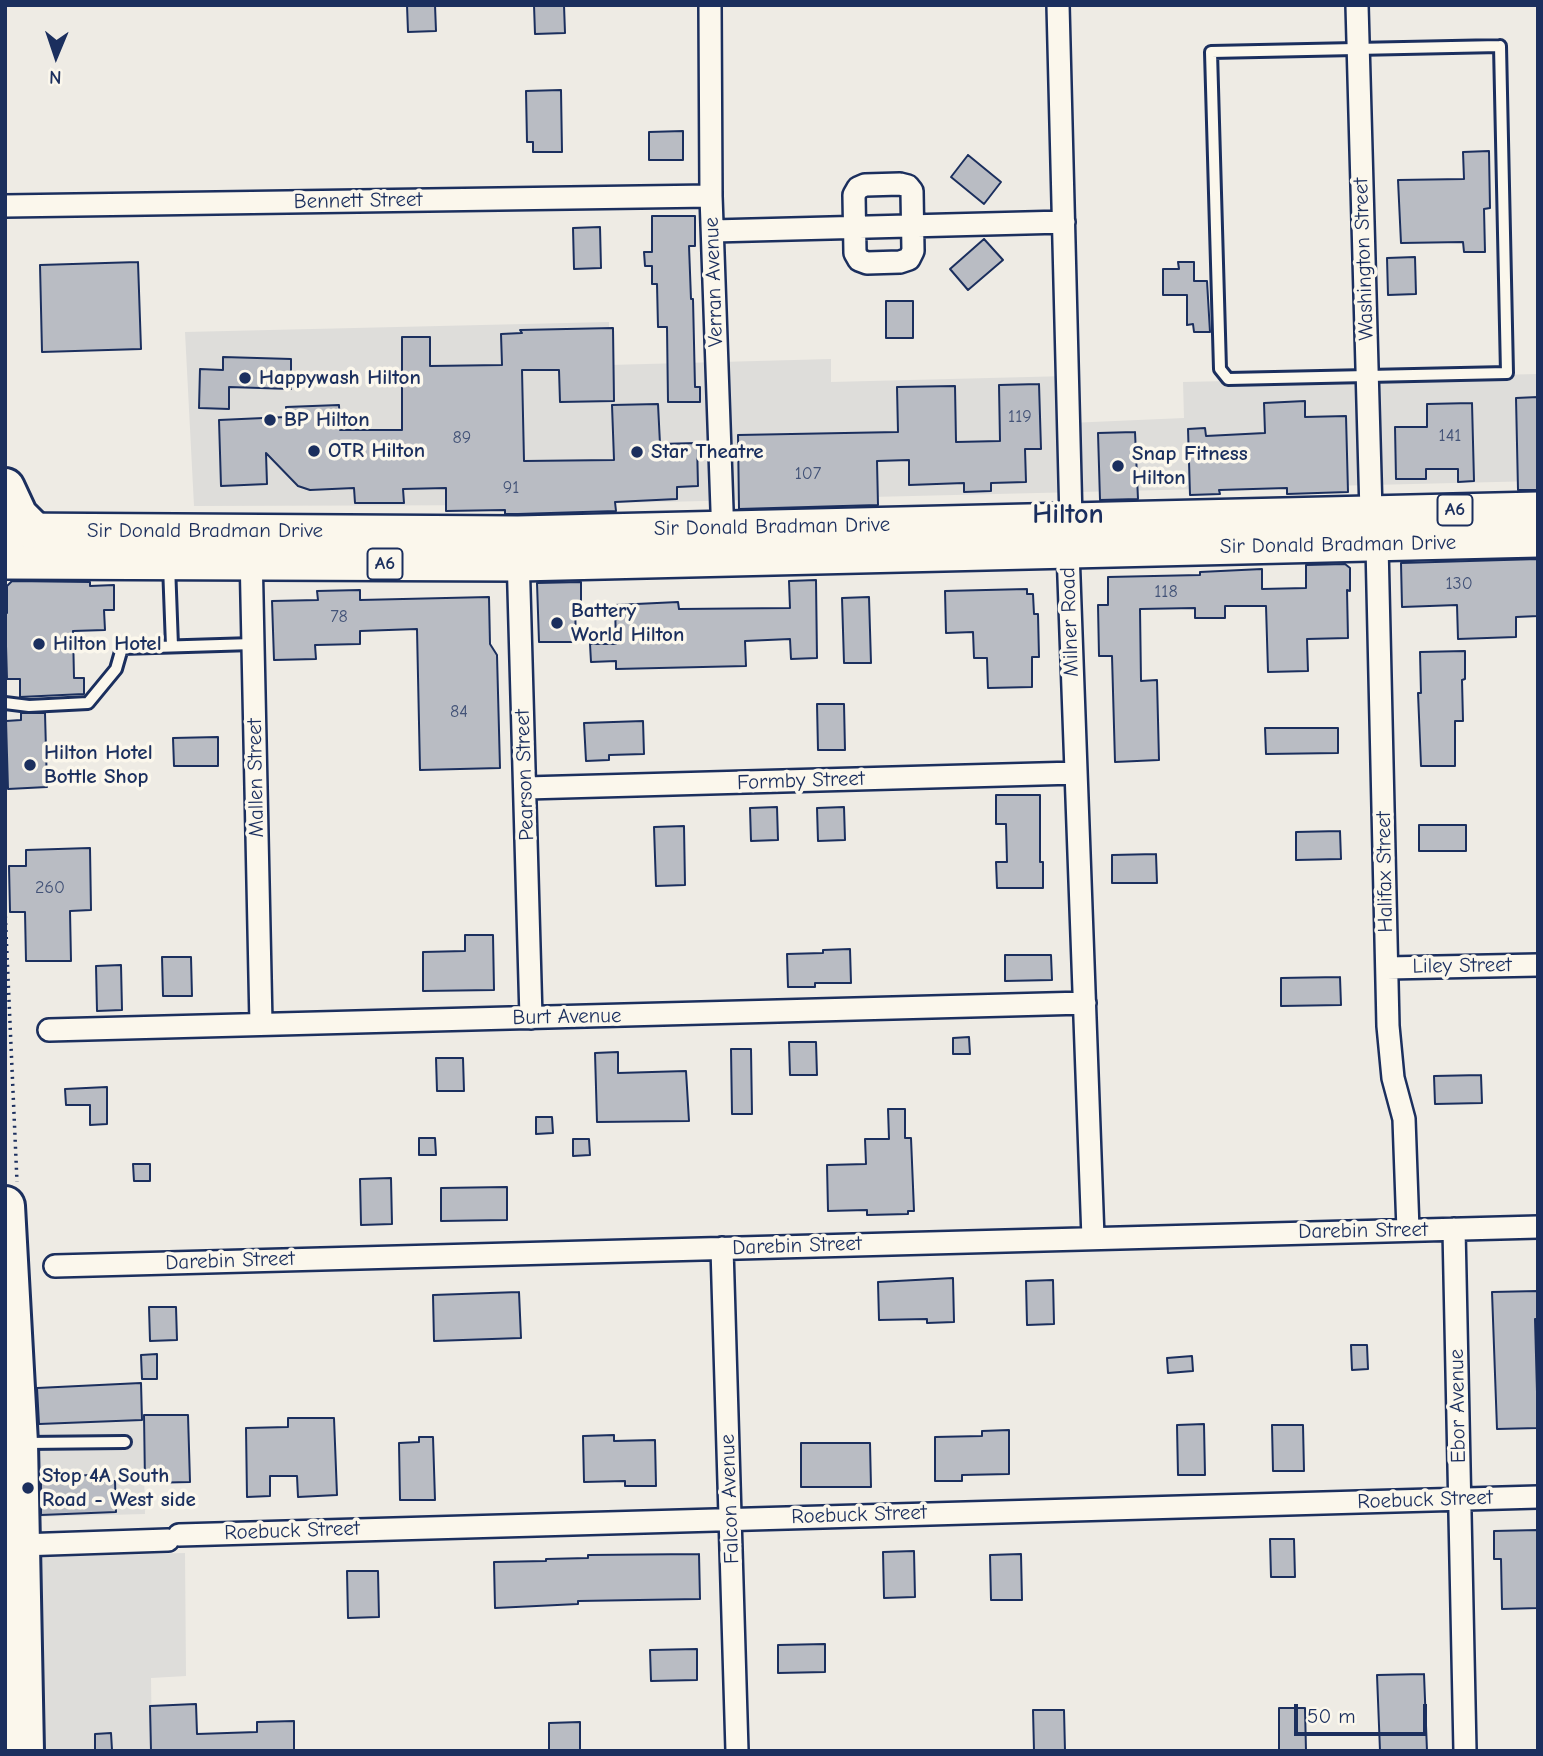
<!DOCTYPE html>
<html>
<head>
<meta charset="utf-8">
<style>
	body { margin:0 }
	#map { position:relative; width:1543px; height:1756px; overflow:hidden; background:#eeebe4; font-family:"Comic Neue",sans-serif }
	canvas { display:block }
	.frame { position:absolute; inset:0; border:7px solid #1b2f5e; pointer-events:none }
	.north { position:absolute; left:21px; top:21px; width:70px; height:70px; -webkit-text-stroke:5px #fbf7ec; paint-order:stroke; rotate:182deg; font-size:19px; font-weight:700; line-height:28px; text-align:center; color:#1b2f5e }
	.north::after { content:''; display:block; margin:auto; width:24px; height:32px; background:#1b2f5e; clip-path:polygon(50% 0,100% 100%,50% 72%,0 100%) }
	.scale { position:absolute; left:1294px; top:1704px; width:133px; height:32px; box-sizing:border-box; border:4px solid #1b2f5e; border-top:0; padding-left:9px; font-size:21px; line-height:24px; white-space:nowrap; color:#1b2f5e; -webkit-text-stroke:5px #fbf7ec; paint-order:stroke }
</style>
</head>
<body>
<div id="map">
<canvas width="1543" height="1756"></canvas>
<div class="frame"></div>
<div class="north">N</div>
<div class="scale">50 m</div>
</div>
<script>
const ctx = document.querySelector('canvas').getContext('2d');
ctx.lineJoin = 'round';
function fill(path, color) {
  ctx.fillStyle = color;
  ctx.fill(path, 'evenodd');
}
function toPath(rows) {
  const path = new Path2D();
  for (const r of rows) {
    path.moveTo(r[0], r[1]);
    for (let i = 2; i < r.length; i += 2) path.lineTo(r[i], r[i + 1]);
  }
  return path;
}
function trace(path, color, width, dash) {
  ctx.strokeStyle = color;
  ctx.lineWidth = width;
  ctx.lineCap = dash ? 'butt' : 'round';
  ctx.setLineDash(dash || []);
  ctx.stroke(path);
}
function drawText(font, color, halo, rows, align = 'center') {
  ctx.font = font + ' "Comic Neue",sans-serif';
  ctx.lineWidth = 7;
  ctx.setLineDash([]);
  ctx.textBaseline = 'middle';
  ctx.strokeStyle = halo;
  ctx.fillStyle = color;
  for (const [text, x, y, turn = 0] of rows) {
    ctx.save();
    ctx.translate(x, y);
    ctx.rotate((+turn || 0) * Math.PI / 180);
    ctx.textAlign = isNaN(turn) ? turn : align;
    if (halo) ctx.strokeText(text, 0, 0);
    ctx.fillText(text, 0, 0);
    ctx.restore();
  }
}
fill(toPath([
	[609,322,609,365,831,359,831,382,1068,376,1069,423,1184,418,1183,382,1538,374,1538,481,537,505,194,506,185,332],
	[142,1382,145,1514,34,1517,30,1388],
	[185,1553,186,1676,151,1678,152,1751,37,1751,33,1557]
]), '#deddda');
const building = toPath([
	[407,5,435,5,436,31,408,32,407,5],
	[534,5,564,5,565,33,535,34,534,5],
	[561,90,562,152,533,152,533,142,527,142,526,91,561,90],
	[683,131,683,160,649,160,649,132,683,131],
	[1489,151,1490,208,1484,209,1485,252,1464,252,1463,242,1401,243,1398,180,1464,179,1463,152,1489,151],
	[968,155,1001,182,984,204,951,177,968,155],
	[652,216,695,216,695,246,689,246,691,299,693,299,695,387,700,387,700,402,668,402,667,327,658,327,657,284,652,284,652,266,645,266,644,252,652,252,652,216],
	[600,227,601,268,574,269,573,228,600,227],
	[984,239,1003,260,968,290,950,269,984,239],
	[1415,257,1416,294,1388,295,1387,258,1415,257],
	[138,262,141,349,42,352,40,265,138,262],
	[1178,262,1194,262,1194,281,1207,281,1210,332,1194,332,1193,324,1187,325,1187,295,1163,295,1163,269,1179,269,1178,262],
	[886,301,913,301,913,338,886,338,886,301],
	[613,328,614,401,560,402,559,370,522,370,524,461,614,460,612,405,658,404,660,444,697,443,698,486,677,487,677,499,615,502,616,511,518,514,505,514,505,510,446,511,446,488,403,489,404,503,355,503,354,488,310,490,298,486,266,453,267,484,221,486,219,420,286,417,286,407,339,405,340,430,402,430,402,337,430,337,430,366,502,365,501,334,522,333,520,330,613,328],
	[223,357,291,359,291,389,229,387,229,409,199,408,200,369,223,370,223,357],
	[1039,384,1041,449,1025,449,1026,482,991,483,991,491,964,492,964,483,909,485,909,460,877,461,878,505,739,509,738,435,898,432,897,387,955,386,956,442,1000,441,999,385,1039,384],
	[1538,397,1538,490,1518,490,1516,398,1538,397],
	[1305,401,1305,417,1346,416,1348,492,1287,494,1287,488,1219,490,1220,494,1190,495,1188,429,1205,428,1206,436,1265,433,1264,403,1305,401],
	[1472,403,1474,481,1458,482,1458,469,1426,469,1426,479,1396,479,1395,427,1427,427,1427,404,1472,403],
	[1135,432,1138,499,1100,500,1098,433,1135,432],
	[1538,559,1538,616,1516,617,1516,637,1458,639,1457,605,1402,607,1401,563,1538,559],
	[1345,564,1350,568,1350,591,1347,590,1348,638,1307,639,1308,671,1268,672,1266,606,1225,606,1225,618,1195,618,1195,608,1140,609,1141,681,1157,680,1159,760,1115,762,1112,656,1099,656,1098,605,1108,605,1108,577,1200,575,1200,572,1262,569,1262,589,1306,588,1306,565,1345,564],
	[816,580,817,658,791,659,790,639,745,641,746,666,616,669,616,661,591,662,590,644,616,644,615,605,678,602,679,609,790,608,789,581,816,580],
	[12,581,90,582,90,586,114,585,114,610,104,610,105,630,73,631,74,678,84,678,84,694,20,697,20,679,7,679,5,613,7,613,7,586,12,581],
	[581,582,581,604,575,604,576,642,539,642,537,583,581,582],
	[1027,589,1027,594,1033,594,1034,614,1038,614,1039,657,1032,657,1032,687,988,688,987,658,974,658,973,632,946,633,945,591,1027,589],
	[360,590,360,600,489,597,490,644,497,655,500,768,420,770,417,629,360,631,360,644,315,645,316,659,274,660,272,601,318,600,317,591,360,590],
	[869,597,871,663,844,663,842,598,869,597],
	[1465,651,1465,679,1462,680,1463,721,1455,721,1455,766,1421,766,1418,693,1421,693,1420,652,1465,651],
	[817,704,844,704,845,750,818,750,817,704],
	[21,713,45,713,47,787,8,789,6,721,21,720,21,713],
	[643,721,644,754,609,755,609,760,586,761,584,723,643,721],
	[1265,728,1338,728,1338,753,1266,754,1265,728],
	[218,737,218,766,174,766,173,738,218,737],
	[996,795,1040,795,1040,862,1043,862,1043,888,997,888,996,862,1007,862,1006,824,996,824,996,795],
	[777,807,778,840,751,841,750,808,777,807],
	[844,807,845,840,818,841,817,808,844,807],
	[1419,825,1466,825,1466,851,1419,851,1419,825],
	[684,826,685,885,656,886,654,827,684,826],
	[1340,831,1341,859,1296,860,1296,832,1340,831],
	[90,848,91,910,70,911,71,961,26,961,25,912,10,912,9,866,26,866,26,850,90,848],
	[1156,854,1157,883,1112,883,1112,855,1156,854],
	[465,935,493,935,494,990,423,991,423,952,465,951,465,935],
	[850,949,851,983,815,983,815,987,788,987,787,954,823,953,823,950,850,949],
	[1005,955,1051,955,1052,980,1005,981,1005,955],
	[162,957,191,957,192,996,163,996,162,957],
	[121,965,122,1010,97,1011,96,966,121,965],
	[1340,977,1341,1005,1281,1006,1281,978,1340,977],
	[969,1037,970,1054,953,1054,953,1038,969,1037],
	[789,1042,816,1042,817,1075,790,1075,789,1042],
	[731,1049,751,1049,752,1114,732,1114,731,1049],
	[618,1052,618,1073,686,1071,689,1121,597,1122,595,1053,618,1052],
	[436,1058,463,1058,464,1091,437,1091,436,1058],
	[1481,1075,1482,1103,1435,1104,1434,1076,1481,1075],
	[107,1087,107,1124,90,1125,90,1105,66,1105,65,1089,107,1087],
	[888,1109,905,1109,905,1138,911,1138,914,1211,908,1211,908,1214,867,1215,867,1210,828,1211,827,1165,866,1164,865,1139,889,1139,888,1109],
	[536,1117,552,1117,553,1133,536,1134,536,1117],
	[419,1138,435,1138,436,1155,419,1155,419,1138],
	[573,1139,589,1139,590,1155,573,1156,573,1139],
	[133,1164,150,1164,150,1181,134,1181,133,1164],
	[391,1178,392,1224,361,1225,360,1179,391,1178],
	[507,1187,507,1220,441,1221,441,1188,507,1187],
	[953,1278,954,1322,927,1323,927,1319,879,1320,878,1282,953,1278],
	[1053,1280,1054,1324,1027,1325,1026,1281,1053,1280],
	[1538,1291,1538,1319,1535,1319,1538,1428,1497,1429,1492,1292,1538,1291],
	[519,1292,521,1338,434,1341,433,1295,519,1292],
	[149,1307,176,1307,177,1340,150,1341,149,1307],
	[1351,1345,1367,1345,1368,1369,1352,1370,1351,1345],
	[157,1354,157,1379,142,1379,141,1355,157,1354],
	[1192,1356,1193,1371,1168,1373,1167,1358,1192,1356],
	[141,1383,142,1420,39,1424,37,1388,141,1383],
	[144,1415,188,1415,190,1482,145,1483,144,1415],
	[288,1418,334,1418,337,1495,298,1497,297,1476,270,1476,270,1496,247,1497,246,1428,288,1427,288,1418],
	[1204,1424,1205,1475,1178,1475,1177,1425,1204,1424],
	[1272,1425,1303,1425,1304,1471,1273,1471,1272,1425],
	[1009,1430,1009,1474,962,1475,962,1481,935,1481,935,1437,982,1436,982,1431,1009,1430],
	[614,1435,614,1441,655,1440,656,1486,625,1486,625,1481,584,1482,583,1436,614,1435],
	[419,1437,433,1437,435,1500,400,1500,399,1443,419,1442,419,1437],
	[801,1443,870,1443,871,1487,801,1487,801,1443],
	[92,1475,92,1482,115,1481,116,1512,41,1515,41,1477,92,1475],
	[1538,1530,1538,1608,1502,1609,1501,1559,1494,1559,1494,1531,1538,1530],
	[1270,1539,1294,1539,1295,1577,1271,1577,1270,1539],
	[914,1551,915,1597,884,1598,883,1552,914,1551],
	[699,1554,700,1599,578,1601,578,1604,495,1608,494,1562,546,1561,546,1559,588,1558,588,1555,699,1554],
	[1021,1554,1022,1600,991,1600,990,1555,1021,1554],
	[347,1571,378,1571,379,1617,348,1618,347,1571],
	[825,1644,825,1672,778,1673,778,1645,825,1644],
	[697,1649,697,1680,651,1681,650,1650,697,1649],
	[1424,1674,1427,1751,1380,1751,1377,1675,1424,1674],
	[196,1704,197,1734,257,1732,257,1722,294,1721,294,1751,151,1751,150,1706,196,1704],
	[1279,1708,1305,1708,1306,1751,1279,1751,1279,1708],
	[1033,1710,1064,1710,1065,1751,1034,1751,1033,1710],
	[580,1722,580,1751,549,1751,549,1723,580,1722],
	[111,1733,112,1750,95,1751,95,1734,111,1733]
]);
fill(building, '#b9bcc3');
trace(building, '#1b2f5e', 2);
const lane = toPath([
	[1500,46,1507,373,1228,379,1220,369,1211,52,1500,46],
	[169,565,172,646],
	[5,703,29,706,88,703,116,669,122,648,253,644],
	[26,1443,125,1442]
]);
const street = toPath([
	[710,5,711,196,723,538],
	[1058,5,1071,520,1068,551,1093,1238],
	[1357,5,1371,512,1377,545,1388,1026,1393,1078,1404,1119,1408,1230],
	[900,184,908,186,912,191,913,251,909,259,900,262,867,263,859,260,855,253,854,195,858,188,865,185,900,184],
	[5,206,711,196],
	[713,231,1064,222],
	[251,551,261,1024],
	[518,554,531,1018],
	[526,788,1076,773],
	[1387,968,1538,965],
	[49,1030,1085,1003],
	[1454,1229,1465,1751],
	[722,1248,737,1751],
	[55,1266,1538,1227],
	[179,1535,1538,1497],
	[20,1545,168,1540]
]);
const primary = toPath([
	[5,530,518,533,1538,509],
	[5,562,519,564,1538,540]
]);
const highway = toPath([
	[5,488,18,516,31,529],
	[5,1206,18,1443,24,1751]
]);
trace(lane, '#1b2f5e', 16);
trace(street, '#1b2f5e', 26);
trace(primary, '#1b2f5e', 38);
trace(highway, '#1b2f5e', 44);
trace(toPath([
	[5,909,17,1182]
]), '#1b2f5e', 3.5, [2, 5]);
trace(lane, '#fbf7ec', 10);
trace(street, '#fbf7ec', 21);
trace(primary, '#fbf7ec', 33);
trace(highway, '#fbf7ec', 38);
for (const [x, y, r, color] of [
	[245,378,7,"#1b2f5e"],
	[270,420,7,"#1b2f5e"],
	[314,451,7,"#1b2f5e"],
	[637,452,7,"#1b2f5e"],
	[1118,466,7,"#1b2f5e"],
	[557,623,7,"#1b2f5e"],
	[39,644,7,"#1b2f5e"],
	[30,765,7,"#1b2f5e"],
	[28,1488,7,"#1b2f5e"]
]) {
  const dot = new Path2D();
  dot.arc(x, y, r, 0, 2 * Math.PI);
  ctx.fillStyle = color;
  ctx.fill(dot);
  trace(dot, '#fbf7ec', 2.5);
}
drawText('18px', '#425277', null, [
	["119",1020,417],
	["141",1450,436],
	["89",462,438],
	["107",808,474],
	["91",511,488],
	["130",1459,584],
	["118",1166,592],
	["78",339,617],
	["84",459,712],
	["260",50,888]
]);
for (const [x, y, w] of [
	[1455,510,35],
	[385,564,35]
]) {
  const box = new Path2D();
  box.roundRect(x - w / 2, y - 15.5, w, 31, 5);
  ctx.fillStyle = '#fbf7ec';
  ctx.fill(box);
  trace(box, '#1b2f5e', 2);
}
drawText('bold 19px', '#1b2f5e', null, [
	["A6",1455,510],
	["A6",385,564]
]);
drawText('21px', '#1b2f5e', '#fbf7ec', [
	["Bennett Street",358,201,-1],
	["Washington Street",1364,259,-92],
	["Verran Avenue",714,282,-92],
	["Sir Donald Bradman Drive",772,527,-1],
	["Sir Donald Bradman Drive",205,531],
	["Sir Donald Bradman Drive",1338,545,-1],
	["Milner Road",1070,622,-92],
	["Pearson Street",525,775,-92],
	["Mallen Street",256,778,-91],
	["Formby Street",801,781,-2],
	["Halifax Street",1385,872,-91],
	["Liley Street",1462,966,-1],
	["Burt Avenue",567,1017,-1],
	["Darebin Street",1363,1231,-1],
	["Darebin Street",797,1246,-2],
	["Darebin Street",230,1261,-2],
	["Ebor Avenue",1458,1406,-91],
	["Falcon Avenue",730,1499,-92],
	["Roebuck Street",1425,1500,-2],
	["Roebuck Street",859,1515,-2],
	["Roebuck Street",292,1531,-2]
]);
drawText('bold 21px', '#1b2f5e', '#fbf7ec', [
	["Happywash Hilton",259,378],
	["BP Hilton",284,420],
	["OTR Hilton",328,451],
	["Star Theatre",651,452],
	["Snap Fitness",1132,454],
	["Hilton",1132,478],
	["Battery",571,611],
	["World Hilton",571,635],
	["Hilton Hotel",53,644],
	["Hilton Hotel",44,753],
	["Bottle Shop",44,777],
	["Stop 4A South",42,1476],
	["Road - West side",42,1500]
], 'left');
drawText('bold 28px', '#1b2f5e', '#fbf7ec', [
	["Hilton",1068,515]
]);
</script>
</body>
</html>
